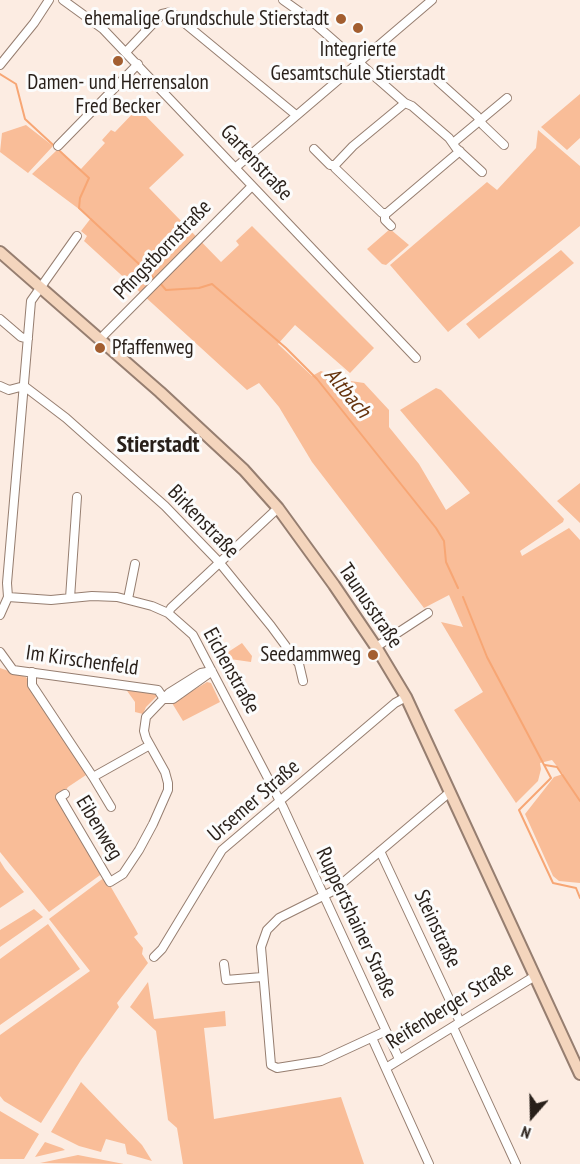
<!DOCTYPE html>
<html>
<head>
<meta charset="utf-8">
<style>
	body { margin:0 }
	#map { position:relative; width:580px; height:1164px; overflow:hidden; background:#fcece2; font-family:"PT Sans Narrow",sans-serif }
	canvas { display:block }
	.north { position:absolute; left:502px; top:1086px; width:60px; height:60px; -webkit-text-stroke:4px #fcfcfc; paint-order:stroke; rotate:200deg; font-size:16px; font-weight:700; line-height:24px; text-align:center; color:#281f19 }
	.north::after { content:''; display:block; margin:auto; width:21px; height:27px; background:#281f19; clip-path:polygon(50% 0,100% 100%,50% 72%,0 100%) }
</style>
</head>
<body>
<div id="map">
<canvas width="580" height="1164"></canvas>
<div class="north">N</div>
</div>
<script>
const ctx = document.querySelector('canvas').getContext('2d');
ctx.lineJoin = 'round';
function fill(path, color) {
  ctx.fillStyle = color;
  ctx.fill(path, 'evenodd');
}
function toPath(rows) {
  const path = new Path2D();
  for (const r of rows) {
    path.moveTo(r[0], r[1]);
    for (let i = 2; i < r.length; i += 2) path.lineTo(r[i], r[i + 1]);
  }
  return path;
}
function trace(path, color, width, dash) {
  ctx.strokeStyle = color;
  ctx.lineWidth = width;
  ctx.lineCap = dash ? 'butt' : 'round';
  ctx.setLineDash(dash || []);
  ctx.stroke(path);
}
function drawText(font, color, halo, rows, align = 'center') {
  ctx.font = font + ' "PT Sans Narrow",sans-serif';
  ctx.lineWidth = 6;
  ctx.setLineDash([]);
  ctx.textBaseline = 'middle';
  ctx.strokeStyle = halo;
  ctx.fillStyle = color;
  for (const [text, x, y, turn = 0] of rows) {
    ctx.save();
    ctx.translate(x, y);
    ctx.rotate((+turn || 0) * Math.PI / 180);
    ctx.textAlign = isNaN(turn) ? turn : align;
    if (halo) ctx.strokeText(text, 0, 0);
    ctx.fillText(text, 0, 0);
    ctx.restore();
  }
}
fill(toPath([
	[580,94,580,138,567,150,541,127],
	[138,108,184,155,149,188,221,262,239,245,236,241,252,226,374,348,350,373,295,325,278,344,312,376,321,371,344,380,364,383,389,410,389,427,419,464,446,510,470,493,400,410,436,388,441,390,564,519,563,522,520,551,522,556,569,528,580,540,580,883,559,881,553,876,525,814,554,777,563,774,552,760,540,763,541,769,538,781,516,803,454,710,483,692,441,622,463,627,449,595,424,608,312,462,279,407,259,383,247,390,84,241,87,236,81,231,91,218,32,174,57,150,81,169,105,143,102,140,111,130,115,132],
	[26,125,53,146,28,173,0,152,2,133],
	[538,130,580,166,580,226,448,332,390,265,487,182,497,190,536,148],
	[390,229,409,245,386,265,382,264,367,249],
	[561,250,574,263,479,339,466,324],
	[580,483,580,523,557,501],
	[242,643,252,656,251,662,223,658,222,656],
	[0,668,26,677,86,775,68,787,58,801,103,873,49,912,0,852],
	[207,682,211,683,220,702,183,721,172,703],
	[125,688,156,693,157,696,146,707,143,714,135,712,135,702],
	[0,861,5,869,24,892,0,908],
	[105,877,136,930,138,934,134,937,143,948,142,954,148,963,117,1003,119,1007,81,1060,41,1123,4,1101,0,1096,0,1035,90,971,49,919],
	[34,909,43,917,0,947,0,930],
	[48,924,80,969,0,1025,0,959],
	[148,982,154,1019,225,1011,226,1026,204,1028,214,1119,341,1097,364,1164,183,1164,177,1128,168,1120,156,1031,130,1007],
	[81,1082,142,1145,152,1161,127,1154,125,1144,106,1139,101,1152,79,1146,51,1132],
	[0,1111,39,1134,24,1159,0,1159],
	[45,1142,62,1148,65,1150,35,1157],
	[78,1155,124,1164,40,1163]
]), '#f9bd98');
trace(toPath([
	[0,74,16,84,25,119,89,178,80,198,79,208,155,279],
	[160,283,166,290,199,288,212,284,286,348,317,379,436,528,444,541,446,562,458,588],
	[463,597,487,657,551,778,519,810,553,883,576,888,580,898],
	[545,765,557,767,580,801]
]), '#f7a674', 2);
const street = toPath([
	[63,0,103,29,416,358],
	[283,0,307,17,405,103,412,106,449,138,456,148,482,172],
	[126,52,162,14,171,12,296,115],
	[0,65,34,23,49,0],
	[438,81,477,116,483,125,504,145],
	[405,103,353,146,335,165,335,168,382,213,387,213,460,151],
	[453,143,507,98],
	[58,146,138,64],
	[314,149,330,165,335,165],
	[235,168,432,0],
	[385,214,385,220,391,226],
	[0,319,21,337,28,339],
	[100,339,252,186],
	[0,386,9,390,24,386,66,418,165,506,219,562,271,626,299,664,303,681],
	[8,597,51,600,92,596,117,597,152,606,168,613,193,635,283,807,399,1059],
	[70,598,77,497],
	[128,599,135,564],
	[168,613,171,608,278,508],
	[0,615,8,597,7,583,31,301,77,236],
	[376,647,428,613],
	[0,652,13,670,158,690,164,699],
	[32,672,32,685,93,777,111,807],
	[164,699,173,699,211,672],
	[93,777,150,745],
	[65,794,60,797,110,882,123,874,139,850,153,824,168,790,168,783,165,772,146,738,144,731,146,717,169,693,201,673,212,671],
	[380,851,460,1022],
	[154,957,162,949,222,850,395,703,406,697],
	[224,964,226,980,262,977],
	[453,1027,516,1164],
	[386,1031,321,1061,277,1068,271,1065,261,947,267,930,279,918,333,891,450,792],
	[372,1038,429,1164],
	[386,1068,535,976]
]);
const secondary = toPath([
	[0,252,160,392,244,470,278,508,334,585,376,647,406,697,580,1074]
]);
trace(street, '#967e70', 10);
trace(secondary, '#967e70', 14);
trace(street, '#fff', 8);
trace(secondary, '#f4d5bd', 10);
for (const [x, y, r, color] of [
	[341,19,6,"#a35e30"],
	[358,28,6,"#a35e30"],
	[118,61,6,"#a35e30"],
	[100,348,6,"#a35e30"],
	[373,655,6,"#a35e30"]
]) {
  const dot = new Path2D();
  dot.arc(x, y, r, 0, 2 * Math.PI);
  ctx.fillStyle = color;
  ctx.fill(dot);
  trace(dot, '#fcfcfc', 2);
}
drawText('21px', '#281f19', '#fcfcfc', [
	["ehemalige Grundschule Stierstadt",329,19],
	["Integrierte",358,50,"center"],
	["Gesamtschule Stierstadt",358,74,"center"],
	["Damen- und Herrensalon",118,83,"center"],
	["Fred Becker",118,107,"center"],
	["Pfaffenweg",112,348,"left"],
	["Seedammweg",361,655]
], 'right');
drawText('21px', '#281f19', '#fcfcfc', [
	["Gartenstraße",256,163,47],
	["Pfingstbornstraße",163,250,-46],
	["Birkenstraße",203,522,46],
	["Taunusstraße",370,606,56],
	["Im Kirschenfeld",82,661,8],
	["Eichenstraße",231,671,61],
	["Ursemer Straße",254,801,-41],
	["Eibenweg",99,828,59],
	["Ruppertshainer Straße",356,923,65],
	["Steinstraße",437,929,65],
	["Reifenberger Straße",450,1006,-32]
]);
drawText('italic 22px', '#66330d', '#fcfcfc', [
	["Altbach",347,393,50]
]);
drawText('bold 24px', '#281f19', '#fcfcfc', [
	["Stierstadt",158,445]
]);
</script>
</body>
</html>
